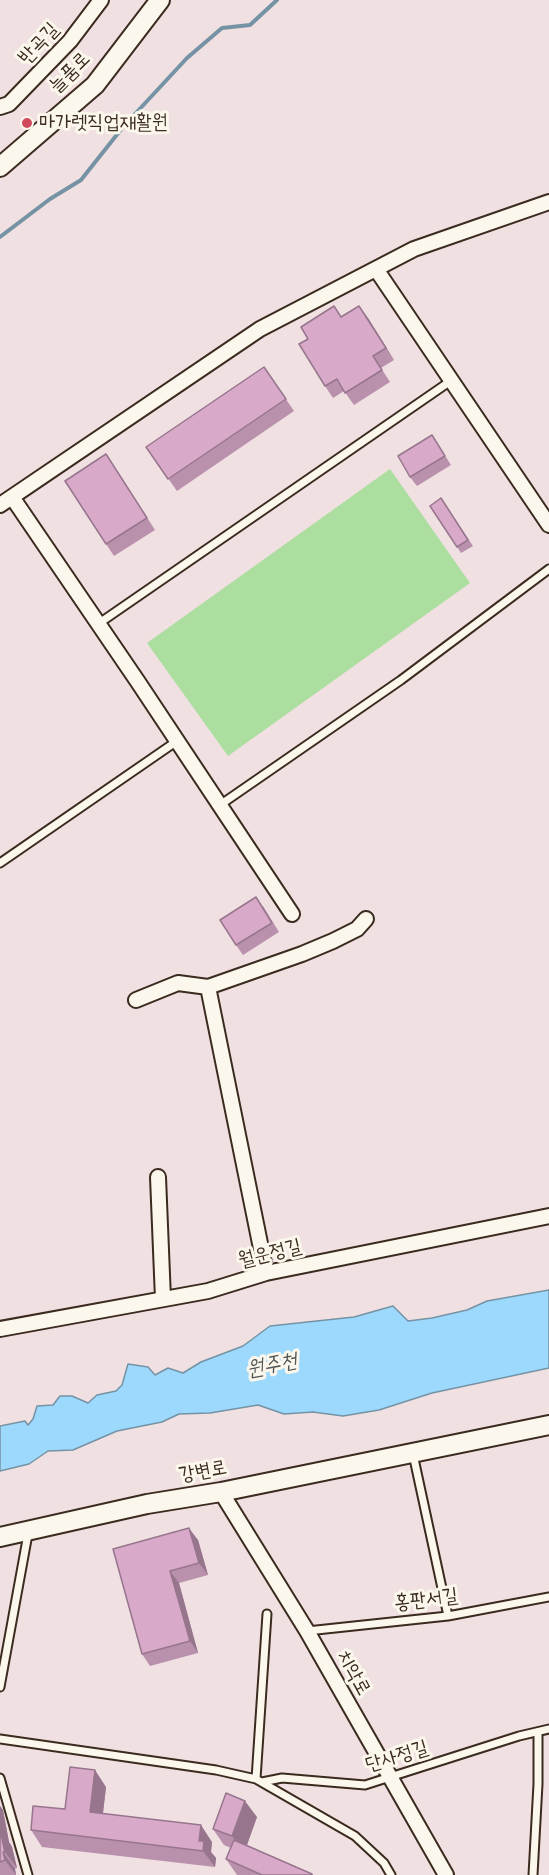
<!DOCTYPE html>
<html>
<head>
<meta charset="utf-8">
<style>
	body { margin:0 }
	canvas { display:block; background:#f0e0e2 }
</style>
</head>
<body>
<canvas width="549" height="1875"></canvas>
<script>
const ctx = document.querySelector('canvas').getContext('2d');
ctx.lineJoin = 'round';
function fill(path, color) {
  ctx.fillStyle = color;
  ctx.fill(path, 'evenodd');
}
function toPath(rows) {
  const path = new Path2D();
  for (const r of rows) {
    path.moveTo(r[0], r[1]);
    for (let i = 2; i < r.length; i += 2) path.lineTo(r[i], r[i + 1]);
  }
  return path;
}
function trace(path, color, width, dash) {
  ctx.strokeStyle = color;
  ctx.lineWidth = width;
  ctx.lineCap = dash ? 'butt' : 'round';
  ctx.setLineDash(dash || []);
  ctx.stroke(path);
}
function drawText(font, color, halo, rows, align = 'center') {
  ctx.font = font + ' Pangolin,"Poor Story",sans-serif';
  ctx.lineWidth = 6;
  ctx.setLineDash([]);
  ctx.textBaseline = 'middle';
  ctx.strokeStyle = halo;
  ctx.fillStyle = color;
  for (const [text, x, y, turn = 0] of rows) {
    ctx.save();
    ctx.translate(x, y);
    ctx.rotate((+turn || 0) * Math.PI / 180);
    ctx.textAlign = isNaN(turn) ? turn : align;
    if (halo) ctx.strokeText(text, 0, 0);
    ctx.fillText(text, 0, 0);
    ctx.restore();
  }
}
fill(toPath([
	[390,469,470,583,228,756,147,643]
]), '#abde9f');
const water = toPath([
	[549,1290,549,1368,432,1393,379,1410,343,1416,313,1412,284,1414,258,1405,210,1413,179,1414,162,1422,117,1431,73,1450,48,1451,29,1464,0,1471,0,1426,25,1421,28,1425,33,1419,37,1406,53,1405,60,1396,72,1396,88,1403,97,1395,116,1391,122,1385,128,1364,148,1367,155,1375,168,1368,183,1373,201,1362,243,1346,270,1326,354,1317,393,1306,408,1321,432,1318,467,1310,487,1301,549,1290]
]);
fill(water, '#9cd9fd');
trace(water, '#7593a4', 1.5);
trace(toPath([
	[0,237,50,199,81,180,123,127,187,58,222,28,250,25,277,0]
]), '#7593a4', 4);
const service = toPath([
	[98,624,452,380],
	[220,805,401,680,549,569],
	[0,863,177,741],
	[413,1454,448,1616],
	[307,1631,448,1616,549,1597],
	[0,1687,28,1534],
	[0,1739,216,1770,256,1779,355,1836,384,1863,391,1875],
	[0,1778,28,1875],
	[256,1779,267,1614],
	[262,1782,282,1778,365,1785,519,1736,549,1729],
	[533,1875,538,1784,538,1732]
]);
const minor = toPath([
	[0,107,9,104,70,41,101,0],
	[376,269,549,525],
	[12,497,138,682,292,914],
	[0,505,260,329,414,249,549,202],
	[136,1000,178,983,208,987],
	[158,1177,163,1299],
	[266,1273,208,987,302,954,333,941,357,929,366,919],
	[0,1329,208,1291,266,1273,549,1216],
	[221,1492,307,1631,446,1875]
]);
const tertiary = toPath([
	[0,167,95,85,160,0],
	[0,1537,147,1504,221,1492,549,1425]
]);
trace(service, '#3b2a1e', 11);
trace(minor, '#3b2a1e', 18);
trace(tertiary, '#3b2a1e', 22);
trace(service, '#fbf7ec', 7);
trace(minor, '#fbf7ec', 14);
trace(tertiary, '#fbf7ec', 18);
fill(toPath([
	[342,317,368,318,394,360,381,368,390,382,354,405,344,391,333,398,325,386],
	[264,367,294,411,177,491,146,447],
	[432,435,451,465,417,486,410,477],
	[114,466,155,530,114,556,106,544],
	[441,498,473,546,461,553,430,506],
	[263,906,279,932,243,955,236,945],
	[198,1540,208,1575,179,1583,198,1653,150,1666,142,1654,113,1549],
	[106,1787,103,1814,212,1842,211,1852,216,1858,215,1867,42,1847,31,1830],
	[0,1806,3,1810,9,1842,12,1847,17,1868,15,1869,16,1875,0,1875],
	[257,1817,247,1845,313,1875,237,1875,226,1859,231,1848,224,1845,213,1829]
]), '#ba91ad');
fill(toPath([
	[359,306,368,318,394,360,386,348],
	[189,1528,198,1540,208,1575,199,1563],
	[170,1571,179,1583,198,1653,190,1641],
	[95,1770,106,1787,101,1829,90,1812],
	[245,1801,257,1817,244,1853,232,1836],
	[0,1806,3,1810,9,1842,12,1847,17,1868,5,1852,0,1834],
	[201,1825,212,1842,211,1852,216,1858,215,1867,203,1851,199,1841],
	[3,1852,15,1869,16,1875,5,1860]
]), '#97768d');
const building = toPath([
	[334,306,341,317,359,306,386,348,373,356,382,370,345,393,337,379,325,386,299,344,308,339,301,327,334,306],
	[264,367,286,399,168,479,146,447,264,367],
	[432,435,445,456,410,477,398,456,432,435],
	[106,454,147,518,106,544,65,481,106,454],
	[441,498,468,540,457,547,430,506,441,498],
	[256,897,272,923,236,945,220,920,256,897],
	[189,1528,199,1563,170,1571,190,1641,142,1654,113,1549,189,1528],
	[70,1767,95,1770,90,1812,201,1825,199,1841,204,1841,203,1851,31,1830,33,1806,65,1809,70,1767],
	[226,1793,245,1801,232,1836,213,1829,226,1793],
	[0,1830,5,1852,3,1852,5,1860,0,1862,0,1830],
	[234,1840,312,1874,312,1875,262,1875,226,1859,234,1840]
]);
fill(building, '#d8a9c9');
trace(building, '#97768d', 1.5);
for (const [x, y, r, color] of [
	[27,123,6,"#d1495b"]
]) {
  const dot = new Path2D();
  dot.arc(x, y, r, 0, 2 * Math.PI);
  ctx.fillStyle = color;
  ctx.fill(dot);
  trace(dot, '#fbf7ec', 2);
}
drawText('20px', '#3b2a1e', '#fbf7ec', [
	["반곡길",39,44,-47],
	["늘품로",70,73,-45],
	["월운정길",270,1254,-14],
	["강변로",203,1472,-10],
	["홍판서길",426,1600,-7],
	["치악로",353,1673,61],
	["단사정길",397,1757,-17]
]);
drawText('20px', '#3b2a1e', '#fbf7ec', [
	["마가렛직업재활원",39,123]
], 'left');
drawText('italic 21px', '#535656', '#fbf7ec', [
	["원주천",272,1366,-11]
]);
</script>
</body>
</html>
